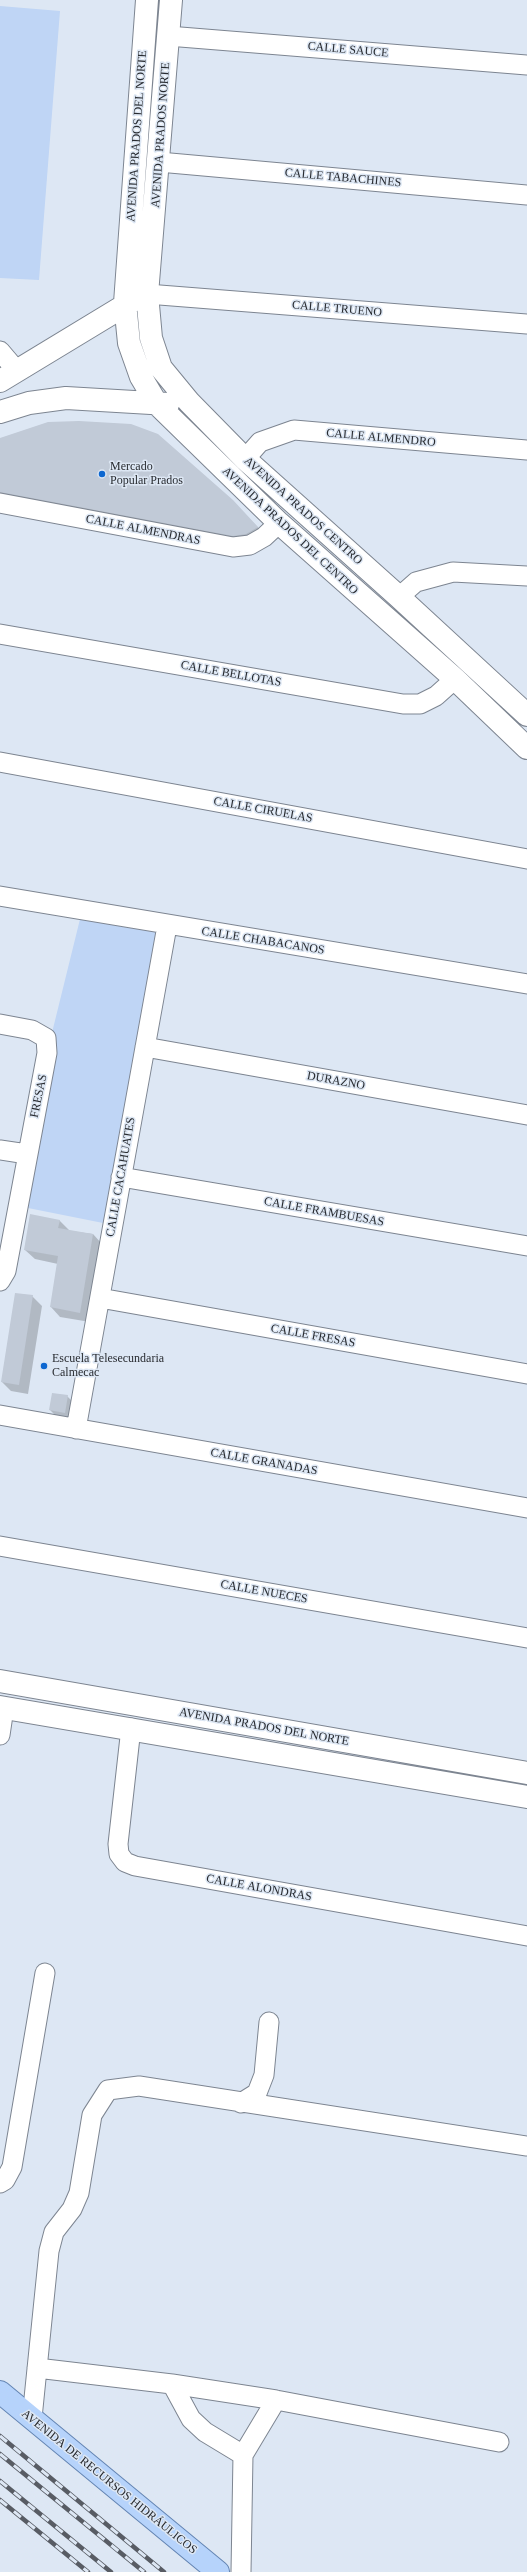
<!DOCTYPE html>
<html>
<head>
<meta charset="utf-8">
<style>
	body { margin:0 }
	canvas { display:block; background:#dde7f4 }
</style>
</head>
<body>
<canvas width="527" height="2572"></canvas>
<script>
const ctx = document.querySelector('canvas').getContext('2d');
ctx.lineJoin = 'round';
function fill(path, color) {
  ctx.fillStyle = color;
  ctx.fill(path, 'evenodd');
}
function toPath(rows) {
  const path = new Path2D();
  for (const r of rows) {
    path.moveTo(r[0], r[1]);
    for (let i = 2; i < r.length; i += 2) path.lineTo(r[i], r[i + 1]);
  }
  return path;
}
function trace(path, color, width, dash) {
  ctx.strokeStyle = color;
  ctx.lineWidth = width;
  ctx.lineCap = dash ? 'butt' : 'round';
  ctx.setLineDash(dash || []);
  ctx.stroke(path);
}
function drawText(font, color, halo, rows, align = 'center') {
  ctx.font = font + ' "Times New Roman",serif';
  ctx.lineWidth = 3;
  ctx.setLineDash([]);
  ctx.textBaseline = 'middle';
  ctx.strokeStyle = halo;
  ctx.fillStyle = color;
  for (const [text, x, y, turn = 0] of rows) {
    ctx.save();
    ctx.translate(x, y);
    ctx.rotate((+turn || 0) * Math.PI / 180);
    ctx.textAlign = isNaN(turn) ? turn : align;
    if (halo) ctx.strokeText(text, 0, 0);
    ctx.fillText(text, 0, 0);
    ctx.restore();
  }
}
fill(toPath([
	[0,6,60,11,39,280,0,278],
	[82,911,167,926,113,1225,18,1206,47,1053]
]), '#bfd5f5');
fill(toPath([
	[49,423,245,514,270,540,259,546,0,502,0,439],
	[59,1220,70,1231,93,1234,102,1244,90,1322,60,1317,51,1307,58,1264,35,1259,25,1250],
	[32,1296,42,1306,28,1394,11,1391,2,1382],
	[67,1396,77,1406,74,1422,60,1420,50,1410]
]), '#0003');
fill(toPath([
	[79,421,131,424,158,434,233,500,258,527,246,534,233,536,0,492,0,438,48,422],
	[30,1214,60,1220,58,1228,93,1234,80,1313,50,1307,58,1256,24,1250],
	[15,1293,33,1295,19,1385,1,1382],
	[52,1393,68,1395,65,1413,49,1410]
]), '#c1cad7');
const street = toPath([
	[168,36,527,65],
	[159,162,527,195],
	[147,294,527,324],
	[0,351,17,371],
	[245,459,260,442,294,430,527,450],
	[0,503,233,547,250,545,264,537,279,523],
	[399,597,416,582,453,572,527,576],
	[0,634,403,704,420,704,436,696,455,679],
	[0,762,527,859],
	[0,896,527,984],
	[0,1024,32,1030,46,1038,47,1053,6,1271,0,1281],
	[145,1047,527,1115],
	[0,1150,27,1154],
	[121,1177,527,1246],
	[100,1298,527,1374],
	[0,1415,527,1508],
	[76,1429,167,926],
	[0,1546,527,1638],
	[131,1728,118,1844,119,1854,125,1862,135,1866,527,1936],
	[0,1735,4,1708],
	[241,2103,257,2093,264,2075,269,2022],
	[0,2183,5,2180,12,2167,45,1973],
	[37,2368,172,2384,191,2419,205,2432,243,2455],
	[172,2384,276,2400,499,2442],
	[32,2418,49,2251,54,2232,72,2209,79,2193,92,2115,108,2090,139,2086,527,2146],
	[241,2572,243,2455,276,2400]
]);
const secondary = toPath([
	[147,0,125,303,129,343,141,377,157,404,279,523,455,679,527,748],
	[171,0,147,294,151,338,161,368,189,402,245,459,399,597,527,715],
	[0,381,137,298],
	[0,412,29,403,66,398,168,404],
	[0,1681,527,1773],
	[0,1707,527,1797]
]);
const primary = toPath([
	[0,2392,218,2572]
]);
trace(street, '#7d8591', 21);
trace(secondary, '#7d8591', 24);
trace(primary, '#6485b3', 24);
trace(street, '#fff', 19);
trace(secondary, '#fff', 22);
trace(primary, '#b6d3fb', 22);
const rail = toPath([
	[0,2436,164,2572],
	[0,2454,144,2572],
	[0,2481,111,2572],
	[0,2500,88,2572]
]);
trace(rail, '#585c64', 4.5);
trace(rail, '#dde7f4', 3, [9]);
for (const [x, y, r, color] of [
	[102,474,4,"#0d67d0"],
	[44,1366,4,"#0d67d0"]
]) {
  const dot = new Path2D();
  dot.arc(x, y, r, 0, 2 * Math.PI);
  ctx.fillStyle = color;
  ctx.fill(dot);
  trace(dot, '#dde7f4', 1.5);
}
drawText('12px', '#282b30', '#dde7f4', [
	["CALLE SAUCE",348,50,5],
	["AVENIDA PRADOS NORTE",161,135,-86],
	["AVENIDA PRADOS DEL NORTE",137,136,-86],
	["CALLE TABACHINES",343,178,5],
	["CALLE TRUENO",337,309,5],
	["CALLE ALMENDRO",381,438,5],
	["AVENIDA PRADOS CENTRO",303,511,42],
	["CALLE ALMENDRAS",143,530,11],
	["AVENIDA PRADOS DEL CENTRO",290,531,43],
	["CALLE BELLOTAS",231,674,10],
	["CALLE CIRUELAS",263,810,10],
	["CALLE CHABACANOS",263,941,9],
	["DURAZNO",336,1081,10],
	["FRESAS",39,1096,-78],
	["CALLE CACAHUATES",121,1177,-80],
	["CALLE FRAMBUESAS",324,1212,10],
	["CALLE FRESAS",313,1336,10],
	["CALLE GRANADAS",264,1462,10],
	["CALLE NUECES",264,1592,10],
	["AVENIDA PRADOS DEL NORTE",264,1727,10],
	["CALLE ALONDRAS",259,1888,10],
	["AVENIDA DE RECURSOS HIDRÁULICOS",109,2482,39]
]);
drawText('12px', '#282b30', '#dde7f4', [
	["Mercado",110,467],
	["Popular Prados",110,481],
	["Escuela Telesecundaria",52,1359],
	["Calmecac",52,1373]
], 'left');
</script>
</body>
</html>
